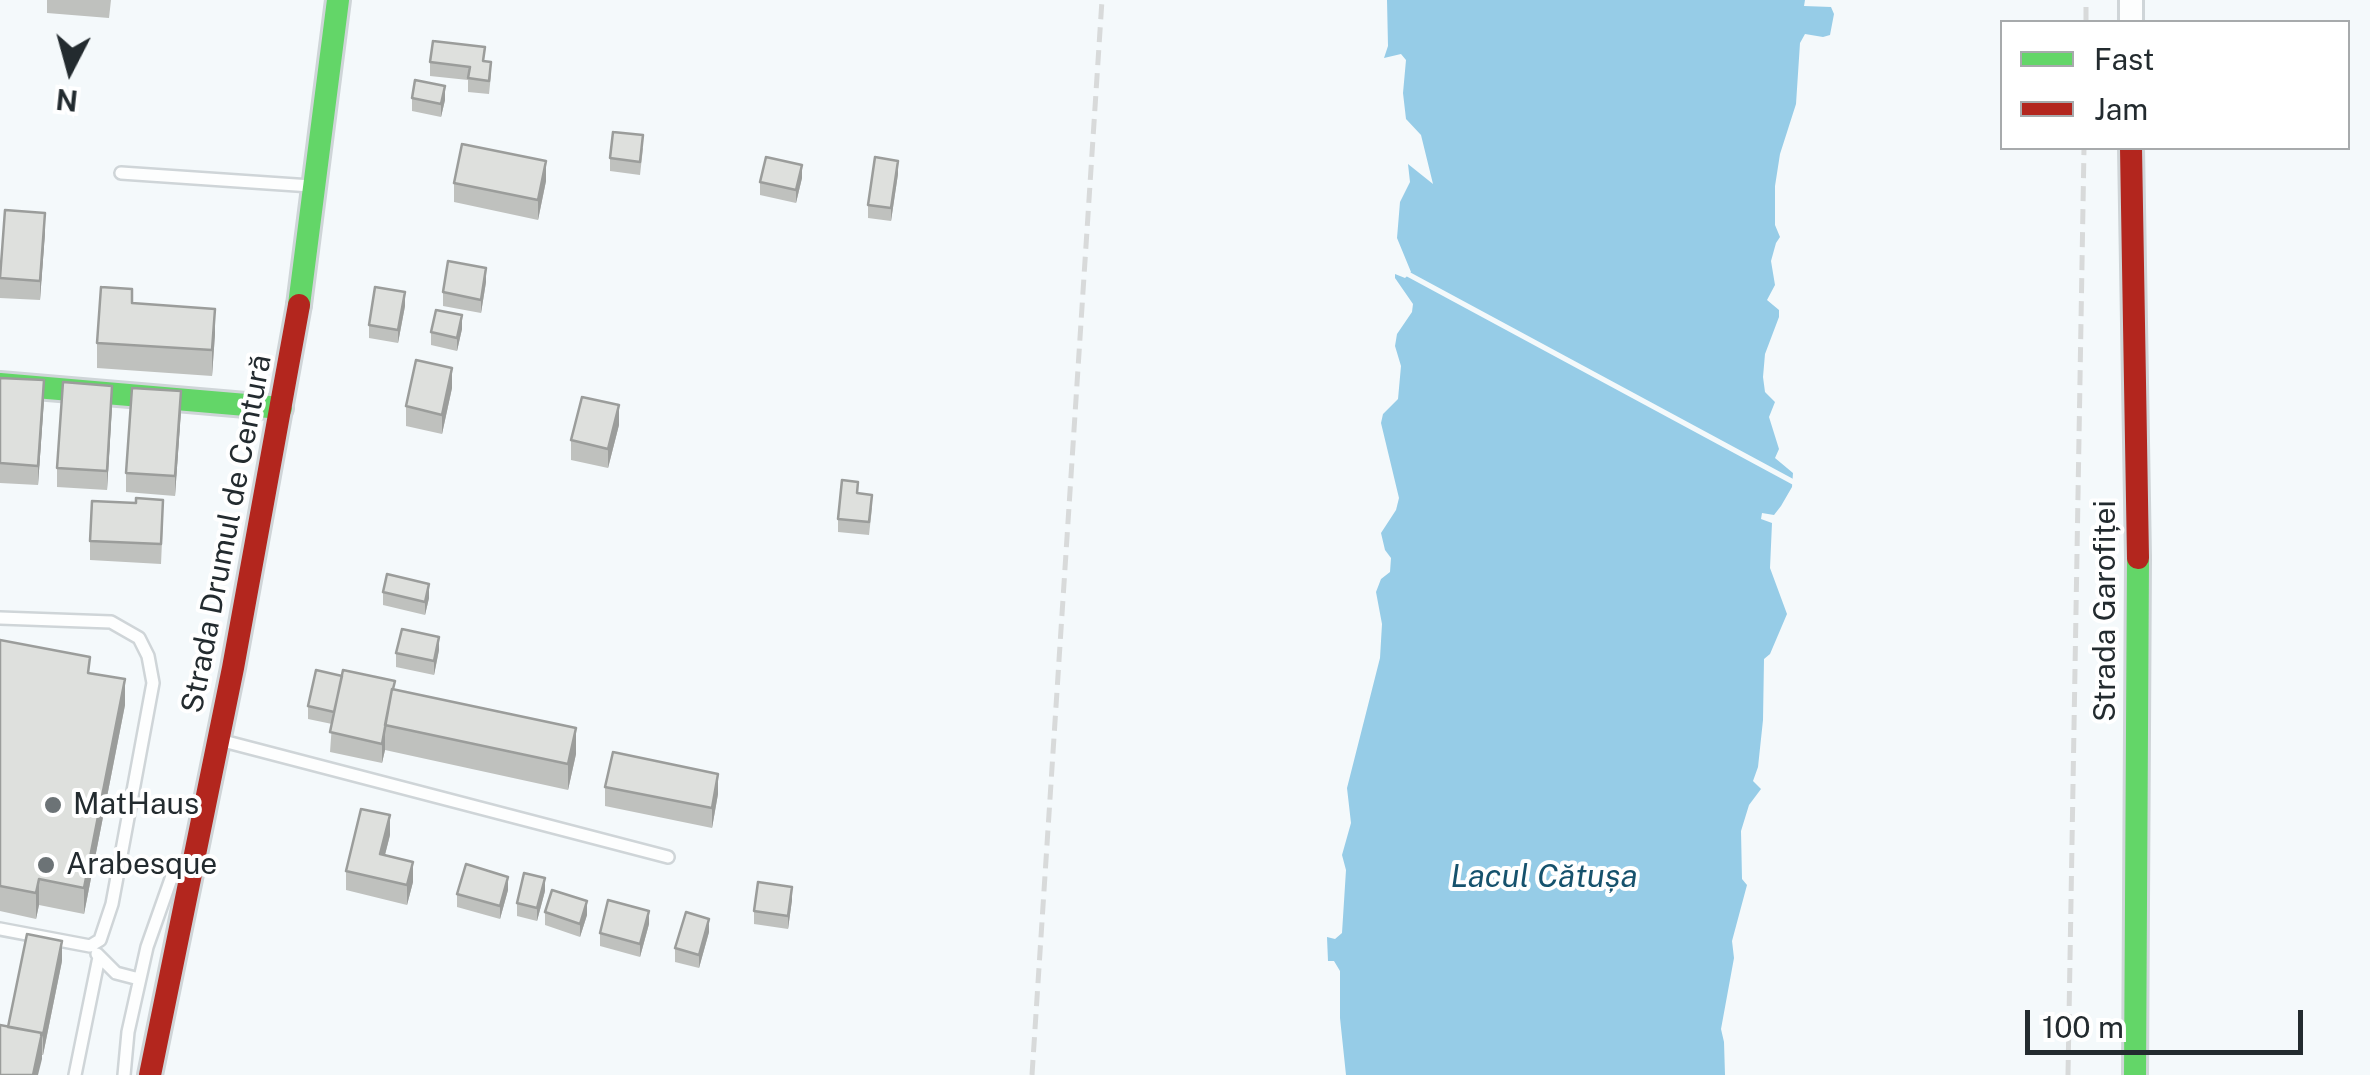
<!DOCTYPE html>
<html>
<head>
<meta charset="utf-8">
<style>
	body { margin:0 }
	#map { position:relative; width:2370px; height:1075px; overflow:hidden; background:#f4f9fb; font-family:"Public Sans",sans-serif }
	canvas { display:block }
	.legend { position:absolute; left:2000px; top:20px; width:350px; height:130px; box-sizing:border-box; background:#fff; border:2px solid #a7aaac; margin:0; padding:12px 18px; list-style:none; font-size:30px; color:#232b2f }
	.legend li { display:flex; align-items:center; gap:20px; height:50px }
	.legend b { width:50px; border:2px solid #a7aaac }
	.north { position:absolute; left:20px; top:20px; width:100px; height:100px; -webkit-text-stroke:8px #fff; paint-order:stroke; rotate:186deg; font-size:28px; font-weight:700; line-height:40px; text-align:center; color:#232b2f }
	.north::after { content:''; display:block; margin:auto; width:35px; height:45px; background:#232b2f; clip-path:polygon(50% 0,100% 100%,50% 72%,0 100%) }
	.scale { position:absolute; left:2025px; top:1010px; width:278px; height:45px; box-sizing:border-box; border:5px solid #232b2f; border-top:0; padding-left:12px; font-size:30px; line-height:35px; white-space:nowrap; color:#232b2f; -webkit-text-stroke:8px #fff; paint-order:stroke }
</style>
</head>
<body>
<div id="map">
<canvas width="2370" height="1075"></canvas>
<ul class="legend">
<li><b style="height:12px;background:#63d668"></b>Fast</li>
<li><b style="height:12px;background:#b3261e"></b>Jam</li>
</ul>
<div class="north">N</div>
<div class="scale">100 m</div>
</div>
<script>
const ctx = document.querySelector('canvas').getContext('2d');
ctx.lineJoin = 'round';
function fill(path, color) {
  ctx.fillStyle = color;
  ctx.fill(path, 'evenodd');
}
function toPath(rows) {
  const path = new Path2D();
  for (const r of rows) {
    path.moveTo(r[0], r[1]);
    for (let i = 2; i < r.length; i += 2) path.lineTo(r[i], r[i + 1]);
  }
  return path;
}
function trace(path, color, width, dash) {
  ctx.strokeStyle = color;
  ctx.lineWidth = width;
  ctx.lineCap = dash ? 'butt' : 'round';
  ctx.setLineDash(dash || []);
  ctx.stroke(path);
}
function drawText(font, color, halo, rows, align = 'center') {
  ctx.font = font + ' "Public Sans",sans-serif';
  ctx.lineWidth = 8;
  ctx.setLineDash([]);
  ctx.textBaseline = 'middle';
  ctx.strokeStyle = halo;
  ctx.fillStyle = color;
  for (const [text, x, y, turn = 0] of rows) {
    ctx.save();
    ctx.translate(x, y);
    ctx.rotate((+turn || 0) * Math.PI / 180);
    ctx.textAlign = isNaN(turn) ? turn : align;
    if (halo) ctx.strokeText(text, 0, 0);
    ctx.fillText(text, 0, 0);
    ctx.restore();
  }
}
fill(toPath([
	[1387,0,1805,0,1804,6,1831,7,1834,14,1830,35,1823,37,1805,34,1800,43,1796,104,1780,154,1775,186,1775,225,1780,237,1776,243,1771,261,1775,285,1767,300,1779,310,1779,317,1765,354,1763,377,1765,392,1775,402,1769,417,1779,449,1775,458,1793,473,1792,487,1781,506,1774,515,1762,513,1761,519,1772,523,1770,568,1787,614,1770,654,1764,659,1763,720,1758,767,1753,781,1761,789,1749,805,1741,831,1742,879,1747,885,1732,941,1734,958,1721,1029,1724,1042,1725,1075,1346,1075,1340,1018,1340,971,1334,961,1328,961,1327,937,1335,939,1342,933,1346,870,1342,855,1351,823,1347,788,1380,658,1382,624,1376,592,1381,579,1390,572,1391,558,1385,550,1381,533,1396,510,1399,498,1381,423,1383,414,1398,399,1401,366,1395,346,1397,334,1412,312,1413,304,1395,278,1395,274,1405,278,1411,272,1397,238,1400,202,1410,182,1408,164,1433,184,1421,135,1406,119,1403,93,1406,60,1401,54,1384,58,1388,46]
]), '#96cce7');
fill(toPath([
	[1393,269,1404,272,1404,269,1797,481,1797,487]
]), '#f4f9fb');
const lane = toPath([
	[121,173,311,186],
	[0,618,111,622,139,638,148,656,153,683,112,904,100,940,90,946,0,929],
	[227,742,668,857],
	[97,954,116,973,139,979],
	[75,1075,99,957],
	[124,1075,128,1032,147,947,172,876]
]);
const street = toPath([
	[2131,0,2131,22]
]);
const fast = toPath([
	[299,305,338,0],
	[0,384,281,408],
	[2135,1075,2138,558]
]);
const jam = toPath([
	[2131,148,2138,558],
	[150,1075,233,668,299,305]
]);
trace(lane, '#cfd5d8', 16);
trace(street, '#cfd5d8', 28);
trace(fast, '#cfd5d8', 28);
trace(jam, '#cfd5d8', 28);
trace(lane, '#fdfefe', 11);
trace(street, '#fdfefe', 22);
trace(fast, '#63d668', 22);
trace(jam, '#b3261e', 22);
trace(toPath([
	[2086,22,2086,0],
	[1032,1075,1102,0],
	[2068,1075,2084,148]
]), '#d8dada', 5, [15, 8]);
fill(toPath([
	[47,0,111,0,109,18,47,13],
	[485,61,491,75,489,94,468,92,468,80,430,76,430,62],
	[412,98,445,100,441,117,412,111],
	[643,148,640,175,610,171,610,158],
	[898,174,891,221,868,218,868,205],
	[802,178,796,203,760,195,760,182],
	[546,181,538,220,454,202,454,183],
	[45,233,40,300,0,298,0,274],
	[486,282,481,313,443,306,443,292],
	[132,303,215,334,212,376,97,368,97,343],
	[405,306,398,343,369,338,369,325],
	[462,329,457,351,431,345,431,332],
	[0,378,44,400,38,485,0,483],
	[452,388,442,434,406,426,406,406],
	[112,405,107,490,57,487,57,468],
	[181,411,175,496,126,492,126,473],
	[619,425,608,468,571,460,571,440],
	[858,493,872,508,869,535,838,532,838,519],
	[163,519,161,564,90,560,90,541],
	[383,592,429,598,425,615,383,605],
	[0,640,90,673,125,705,84,914,39,905,36,919,0,911],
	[439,650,434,675,396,667,396,653],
	[395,690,576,754,568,790,385,750,382,763,330,752,332,724,308,719,308,706],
	[605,787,718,794,712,828,605,806],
	[390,835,385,855,413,882,407,905,346,890,346,871],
	[508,890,500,919,457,907,457,894],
	[545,891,537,921,517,916,517,903],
	[792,900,788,929,754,924,754,911],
	[545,912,587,915,580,937,545,925],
	[649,924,640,957,600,946,600,933],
	[709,932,699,968,675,962,675,948],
	[62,961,43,1055,42,1055,42,1059,8,1027]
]), '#bfc1be');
fill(toPath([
	[445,86,445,100,441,117,441,104],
	[546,161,546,181,538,220,538,200],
	[898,161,898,174,891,221,891,208],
	[802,165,802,178,796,203,796,190],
	[45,213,45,233,40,300,40,281],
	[486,268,486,282,481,313,481,300],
	[405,292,405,306,398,343,398,330],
	[215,309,215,334,212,376,212,350],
	[462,315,462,329,457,351,457,338],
	[452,368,452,388,442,434,442,415],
	[44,380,44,400,38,485,38,466],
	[112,386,112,405,107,490,107,471],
	[181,391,181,411,175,496,175,476],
	[619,405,619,425,608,468,608,449],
	[429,584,429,598,425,615,425,602],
	[439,637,439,650,434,675,434,661],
	[125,679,125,705,84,914,84,888],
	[576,728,576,754,568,790,568,764],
	[385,730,385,750,382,763,382,744],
	[718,774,718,794,712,828,712,808],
	[390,815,390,835,380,874,380,854],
	[413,862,413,882,407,905,407,885],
	[508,877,508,890,500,919,500,906],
	[545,878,545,891,537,921,537,908],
	[39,879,39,905,36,919,36,893],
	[792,887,792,900,788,929,788,916],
	[587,901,587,915,580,937,580,924],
	[649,911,649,924,640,957,640,944],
	[709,919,709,932,699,968,699,955],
	[62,941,62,961,43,1055,43,1035],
	[42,1033,42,1059,38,1075,33,1075]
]), '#9b9d9b');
const building = toPath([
	[433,41,485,47,483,61,491,62,489,81,468,78,470,67,430,62,433,41],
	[415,80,445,86,441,104,412,98,415,80],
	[613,132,643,135,640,162,610,158,613,132],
	[462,144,546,161,538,200,454,183,462,144],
	[766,157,802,165,796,190,760,182,766,157],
	[875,157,898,161,891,208,868,205,875,157],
	[5,210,45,213,40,281,0,278,5,210],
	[448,261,486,268,481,300,443,292,448,261],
	[101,287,132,289,132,303,215,309,212,350,97,343,101,287],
	[375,287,405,292,398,330,369,325,375,287],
	[436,310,462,315,457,338,431,332,436,310],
	[416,360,452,368,442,415,406,406,416,360],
	[0,378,44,380,38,466,0,463,0,378],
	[63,382,112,386,107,471,57,468,63,382],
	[132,388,181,391,175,476,126,473,132,388],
	[582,397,619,405,608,449,571,440,582,397],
	[842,480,858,482,857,493,872,495,869,522,838,519,842,480],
	[136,498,163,500,161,544,90,541,92,501,136,503,136,498],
	[387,574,429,584,425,602,383,592,387,574],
	[402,629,439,637,434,661,396,653,402,629],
	[0,640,90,657,88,673,125,679,84,888,39,879,36,893,0,886,0,640],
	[316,670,342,676,334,712,308,706,316,670],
	[343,670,395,681,393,689,392,689,382,744,330,732,343,670],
	[392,689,576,728,568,764,385,725,392,689],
	[613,752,718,774,712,808,605,787,613,752],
	[361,809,390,815,380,854,413,862,407,885,346,871,361,809],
	[466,864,508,877,500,906,457,894,466,864],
	[524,873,545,878,537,908,517,903,524,873],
	[758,882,792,887,788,916,754,911,758,882],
	[552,890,587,901,580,924,545,912,552,890],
	[608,900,649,911,640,944,600,933,608,900],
	[686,912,709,919,699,955,675,948,686,912],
	[27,934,62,941,43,1035,41,1035,42,1033,8,1027,27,934],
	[0,1025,42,1033,33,1075,0,1075,0,1025]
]);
fill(building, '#dee0dd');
trace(building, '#9b9d9b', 2.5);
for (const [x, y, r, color] of [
	[53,805,10,"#6c7376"],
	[46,865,10,"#6c7376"]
]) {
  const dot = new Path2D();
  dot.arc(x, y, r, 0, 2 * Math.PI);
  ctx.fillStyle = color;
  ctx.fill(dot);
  trace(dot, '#fff', 4);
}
drawText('30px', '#232b2f', '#fff', [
	["Strada Drumul de Centură",227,534,-79],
	["Strada Garofiței",2106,611,-90]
]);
drawText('30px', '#232b2f', '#fff', [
	["MatHaus",73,805],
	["Arabesque",66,865]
], 'left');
drawText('italic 32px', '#16526d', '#fff', [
	["Lacul Cătușa",1544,877]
]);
</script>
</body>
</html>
